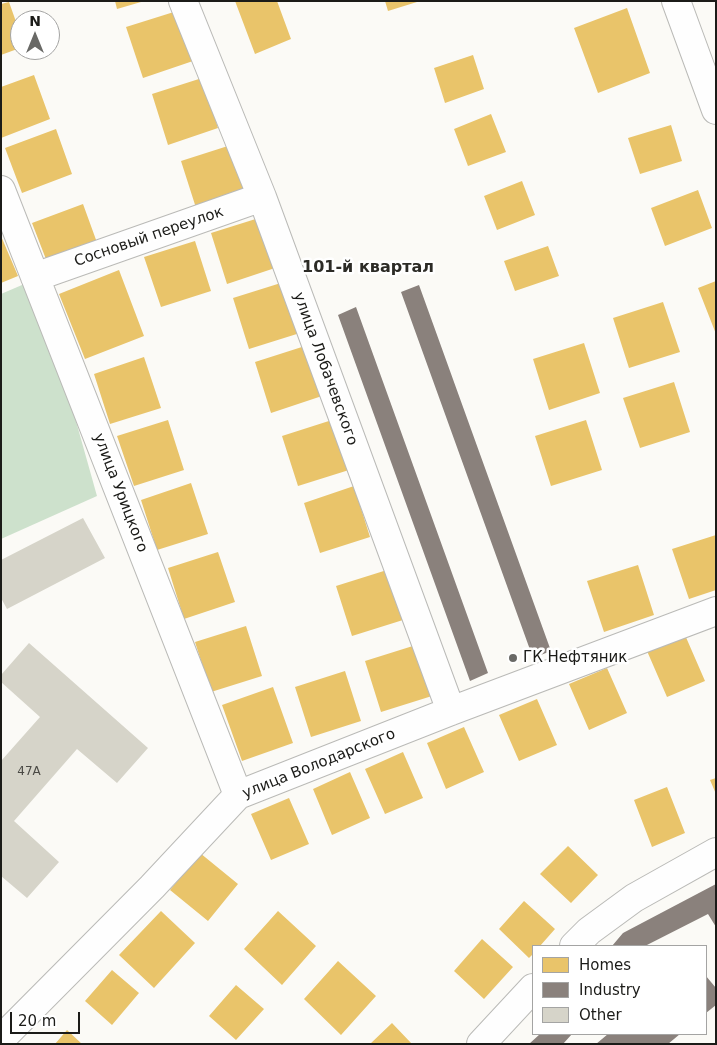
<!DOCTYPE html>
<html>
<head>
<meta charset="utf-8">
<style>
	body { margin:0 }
	#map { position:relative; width:717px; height:1045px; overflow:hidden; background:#fbfaf6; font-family:"DejaVu Sans",sans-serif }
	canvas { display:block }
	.frame { position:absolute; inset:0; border:2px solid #1b1b18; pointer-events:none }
	.legend { position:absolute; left:532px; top:945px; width:175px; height:90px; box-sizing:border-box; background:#fff; border:1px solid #a4a4a3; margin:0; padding:6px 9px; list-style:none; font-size:15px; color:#1b1b18 }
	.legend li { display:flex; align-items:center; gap:10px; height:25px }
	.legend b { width:25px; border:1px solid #a4a4a3 }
	.north { position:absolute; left:10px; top:10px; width:50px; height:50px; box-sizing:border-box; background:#fff; border:1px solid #a4a4a3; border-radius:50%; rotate:0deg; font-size:14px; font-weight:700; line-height:20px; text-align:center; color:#1b1b18 }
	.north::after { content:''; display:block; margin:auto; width:18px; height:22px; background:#696966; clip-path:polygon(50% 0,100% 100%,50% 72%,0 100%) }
	.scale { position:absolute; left:10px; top:1012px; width:70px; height:22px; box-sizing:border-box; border:2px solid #1b1b18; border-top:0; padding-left:6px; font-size:15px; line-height:18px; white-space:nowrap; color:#1b1b18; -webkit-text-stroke:4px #fff; paint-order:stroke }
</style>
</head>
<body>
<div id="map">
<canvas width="717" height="1045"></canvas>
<div class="frame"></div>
<ul class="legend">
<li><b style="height:14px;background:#e9c46a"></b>Homes</li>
<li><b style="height:14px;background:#8a817c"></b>Industry</li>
<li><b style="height:14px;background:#d6d4c9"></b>Other</li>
</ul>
<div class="north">N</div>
<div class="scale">20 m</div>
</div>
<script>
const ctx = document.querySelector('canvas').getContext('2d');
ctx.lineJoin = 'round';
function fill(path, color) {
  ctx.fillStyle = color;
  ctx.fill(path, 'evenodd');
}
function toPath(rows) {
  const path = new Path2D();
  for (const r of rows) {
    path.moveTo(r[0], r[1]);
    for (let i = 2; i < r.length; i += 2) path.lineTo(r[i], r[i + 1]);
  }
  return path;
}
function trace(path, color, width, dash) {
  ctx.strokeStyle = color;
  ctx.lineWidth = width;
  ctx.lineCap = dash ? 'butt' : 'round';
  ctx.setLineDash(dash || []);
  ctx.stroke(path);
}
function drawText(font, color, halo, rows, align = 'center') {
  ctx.font = font + ' "DejaVu Sans",sans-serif';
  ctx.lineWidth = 5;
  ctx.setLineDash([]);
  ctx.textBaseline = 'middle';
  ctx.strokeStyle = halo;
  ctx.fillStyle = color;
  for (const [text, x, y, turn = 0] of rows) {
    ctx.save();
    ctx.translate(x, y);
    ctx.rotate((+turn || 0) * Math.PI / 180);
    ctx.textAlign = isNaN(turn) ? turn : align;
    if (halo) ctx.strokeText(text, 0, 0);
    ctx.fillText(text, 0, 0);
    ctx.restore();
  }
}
fill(toPath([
	[36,279,97,496,1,539,1,294]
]), '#cde1cc');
fill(toPath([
	[115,1,141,1,141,2,117,9],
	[235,1,277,1,291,39,255,54],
	[385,1,417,1,417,2,388,11],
	[9,2,20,33,20,48,1,55,1,4],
	[627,8,650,73,598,93,574,28],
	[177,11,193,61,143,78,126,27],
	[473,55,484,89,445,103,434,68],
	[34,75,50,119,1,138,1,87],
	[202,78,218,128,168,145,152,94],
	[491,114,506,152,468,166,454,129],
	[671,125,682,161,640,174,628,138],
	[56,129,72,174,22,193,5,148],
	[231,145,247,194,197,211,181,161],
	[522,181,535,215,497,230,484,196],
	[698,190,712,228,665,246,651,208],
	[83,204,99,248,49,267,32,223],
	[262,217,278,267,227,284,211,233],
	[1,236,18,276,1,283],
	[195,241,211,291,161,307,144,257],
	[548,246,559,276,515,291,504,261],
	[119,270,144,336,85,359,59,294],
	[716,281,716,334,698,288],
	[284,282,300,333,249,349,233,298],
	[663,302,680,352,629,368,613,318],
	[584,343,600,393,549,410,533,359],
	[305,346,322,396,271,413,255,362],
	[144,357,161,408,110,424,94,374],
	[674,382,690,432,640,448,623,398],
	[168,420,184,470,134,486,117,436],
	[332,420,349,470,298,486,282,436],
	[586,420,602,470,551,486,535,436],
	[191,483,208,534,157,550,141,500],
	[354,486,370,537,320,553,304,503],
	[716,535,716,590,689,599,672,549],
	[218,552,235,602,184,619,168,568],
	[638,565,654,615,604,632,587,581],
	[387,570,403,620,352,636,336,586],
	[246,626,262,676,211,692,195,642],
	[685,635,705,681,667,697,647,651],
	[416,645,432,696,381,712,365,661],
	[607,668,627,713,589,730,569,684],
	[345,671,361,721,311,737,295,687],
	[273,687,293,743,242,761,222,705],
	[537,699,557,745,519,761,499,715],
	[464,727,484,772,446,789,427,743],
	[403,752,423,798,385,814,365,769],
	[350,772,370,818,332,835,313,789],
	[716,778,716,794,710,780],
	[667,787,685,833,652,847,634,800],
	[289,798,309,844,271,860,251,814],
	[568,846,598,875,571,903,540,874],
	[200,853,238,884,208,921,170,890],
	[524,901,555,929,540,946,533,946,533,954,529,958,499,929],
	[161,911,195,943,154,988,119,955],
	[278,911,316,946,282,985,244,949],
	[482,939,513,967,484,999,454,971],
	[338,961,376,996,341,1035,304,999],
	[112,970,139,993,112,1025,85,1001],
	[236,985,264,1009,236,1040,209,1016],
	[392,1023,412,1044,370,1044],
	[67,1030,82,1044,55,1044]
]), '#e9c46a');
fill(toPath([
	[419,285,551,651,533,658,401,292],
	[356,307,488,673,470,681,338,315],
	[716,884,716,927,708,914,645,946,612,946,623,933],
	[706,976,716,988,716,1005,706,1013],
	[540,1034,572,1034,563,1044,529,1044],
	[608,1034,680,1034,668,1044,596,1044]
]), '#8a817c');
fill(toPath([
	[83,518,105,558,7,609,1,598,1,560],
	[29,643,148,748,117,783,77,749,14,821,59,862,27,898,1,876,1,761,40,717,1,682,1,675]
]), '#d6d4c9');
const minor = toPath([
	[183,1,262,197,451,711],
	[676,1,716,110],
	[1,190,238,795],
	[35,277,262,197],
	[574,946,589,931,634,898,716,852],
	[1,1039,152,887,238,795,451,711,716,611],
	[481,1044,533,988]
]);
trace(minor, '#babab7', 30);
trace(minor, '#fefefe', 28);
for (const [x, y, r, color] of [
	[513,658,5,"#696966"]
]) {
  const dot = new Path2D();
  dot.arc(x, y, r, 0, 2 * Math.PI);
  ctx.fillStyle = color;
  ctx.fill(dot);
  trace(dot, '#fff', 2);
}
drawText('12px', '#4a4944', null, [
	["47А",29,772]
]);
drawText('15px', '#1b1b18', '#fff', [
	["Сосновый переулок",149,237,-19],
	["улица Лобачевского",325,369,70],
	["улица Урицкого",120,493,69],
	["улица Володарского",319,764,-22]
]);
drawText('15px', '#1b1b18', '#fff', [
	["ГК Нефтяник",523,658]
], 'left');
drawText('bold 16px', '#2c2b26', '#fff', [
	["101-й квартал",368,268]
]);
</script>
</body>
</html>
